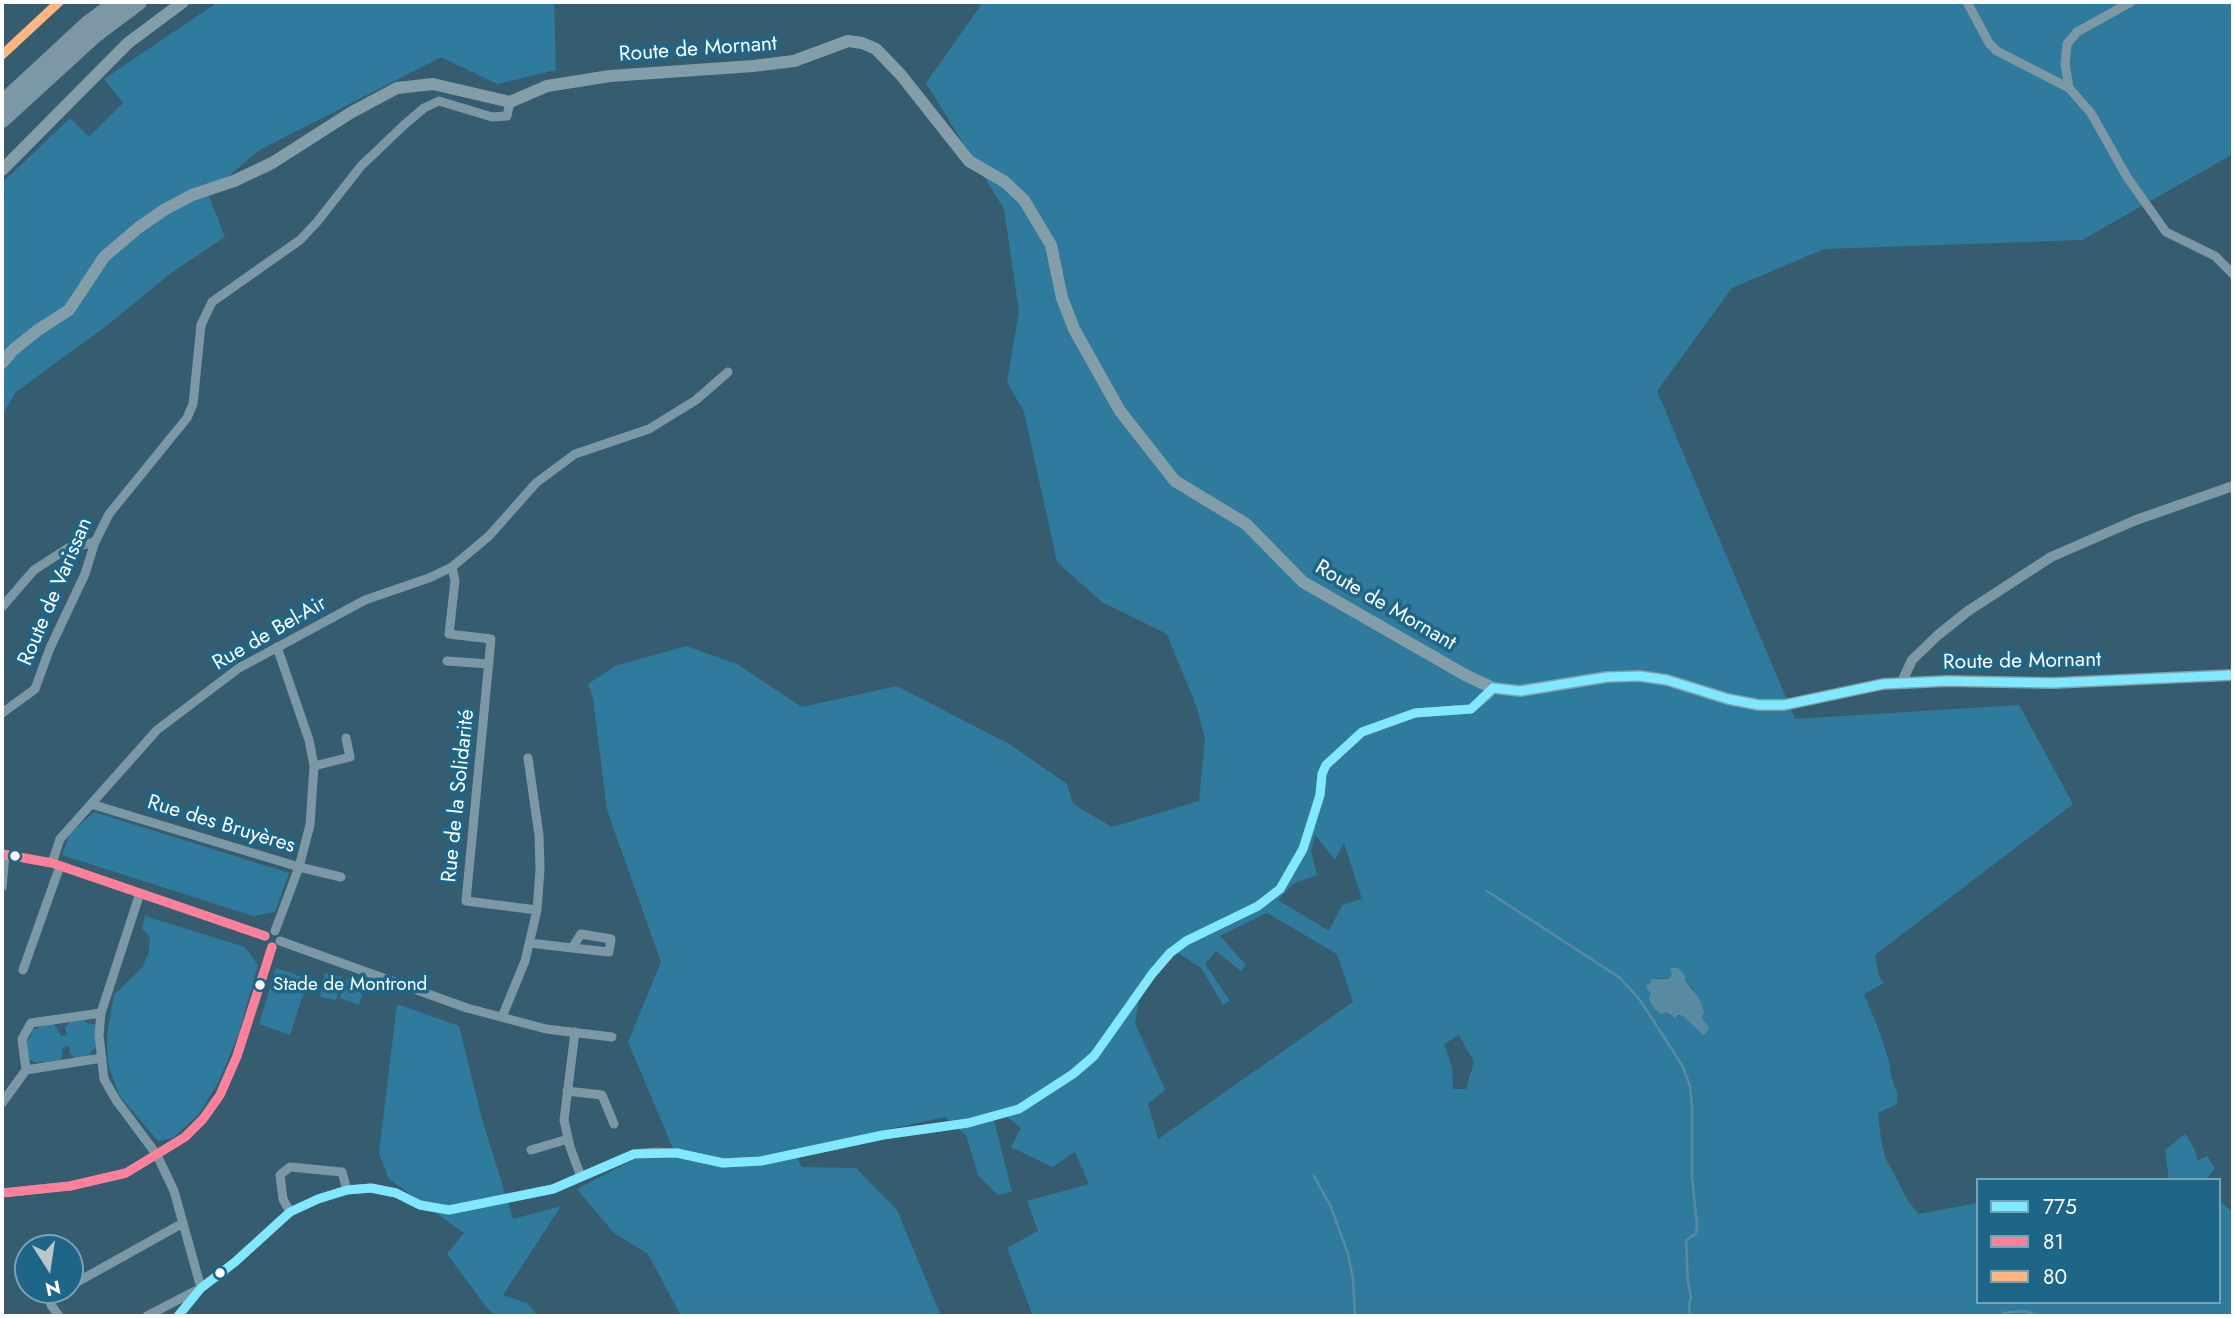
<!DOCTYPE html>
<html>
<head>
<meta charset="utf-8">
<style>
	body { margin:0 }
	#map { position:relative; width:2235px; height:1318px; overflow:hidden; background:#355d6f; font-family:Jost,sans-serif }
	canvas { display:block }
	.frame { position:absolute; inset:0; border:4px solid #fff; pointer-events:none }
	.legend { position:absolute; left:1976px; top:1178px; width:245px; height:126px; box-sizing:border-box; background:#1d6687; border:2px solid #77a3b7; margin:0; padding:9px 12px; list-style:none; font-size:21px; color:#fff }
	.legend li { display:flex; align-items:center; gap:14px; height:35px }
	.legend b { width:35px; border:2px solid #77a3b7 }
	.north { position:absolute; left:14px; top:1234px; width:70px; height:70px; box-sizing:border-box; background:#1d6687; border:2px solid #77a3b7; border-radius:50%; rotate:168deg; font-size:19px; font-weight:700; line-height:28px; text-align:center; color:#fff }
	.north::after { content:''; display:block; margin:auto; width:24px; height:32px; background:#b8c6cd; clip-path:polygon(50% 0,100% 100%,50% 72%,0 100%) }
</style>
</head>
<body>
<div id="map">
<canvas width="2235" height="1318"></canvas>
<div class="frame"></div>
<ul class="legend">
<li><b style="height:9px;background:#80e8ff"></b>775</li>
<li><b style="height:9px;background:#ff8098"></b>81</li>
<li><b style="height:9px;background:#ffb580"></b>80</li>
</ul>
<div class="north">N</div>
</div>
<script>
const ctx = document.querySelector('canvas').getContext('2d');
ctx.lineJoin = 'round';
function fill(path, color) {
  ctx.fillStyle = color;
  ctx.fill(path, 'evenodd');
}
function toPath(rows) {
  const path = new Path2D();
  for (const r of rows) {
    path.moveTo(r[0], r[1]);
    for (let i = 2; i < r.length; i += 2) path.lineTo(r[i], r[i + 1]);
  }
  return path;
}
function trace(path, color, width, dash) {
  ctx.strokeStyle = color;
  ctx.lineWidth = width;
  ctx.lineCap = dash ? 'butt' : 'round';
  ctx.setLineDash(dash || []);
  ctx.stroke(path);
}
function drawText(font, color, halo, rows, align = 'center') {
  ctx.font = font + ' Jost,sans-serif';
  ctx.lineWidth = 7;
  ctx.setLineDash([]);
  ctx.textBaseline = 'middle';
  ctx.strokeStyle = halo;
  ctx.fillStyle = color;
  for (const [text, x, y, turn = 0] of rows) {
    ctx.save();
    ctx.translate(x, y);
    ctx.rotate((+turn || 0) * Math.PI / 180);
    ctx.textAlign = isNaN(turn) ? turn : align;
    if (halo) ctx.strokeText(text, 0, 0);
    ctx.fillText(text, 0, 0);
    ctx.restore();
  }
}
fill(toPath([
	[218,2,554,2,556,70,497,84,441,57,258,151,208,194,225,237,171,273,109,324,16,392,2,415,2,200,5,198,2,194,2,183,70,118,89,137,123,103,104,79],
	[983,2,2233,2,2233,154,2082,240,1824,249,1732,288,1657,391,1795,719,2019,705,2073,804,1875,955,1879,976,1884,983,1864,994,1879,1030,1890,1065,1891,1077,1897,1092,1897,1104,1878,1113,1881,1139,1885,1157,1907,1199,1918,1214,1978,1203,1978,1302,2219,1302,2219,1201,2233,1212,2233,1316,1033,1316,1007,1248,1038,1231,1027,1201,1089,1184,1075,1152,1052,1167,1011,1147,1021,1128,1000,1111,992,1112,1012,1192,998,1195,978,1175,966,1135,945,1117,792,1150,802,1167,856,1168,897,1210,941,1316,681,1316,648,1254,614,1233,577,1189,635,1159,677,1158,628,1042,661,962,607,810,593,698,588,684,615,666,686,646,737,664,802,707,897,686,1009,744,1067,784,1073,804,1112,827,1199,801,1205,739,1197,708,1167,634,1102,602,1057,562,1024,412,1007,382,1019,312,1004,209,926,83],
	[1315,835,1335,860,1344,843,1362,899,1342,905,1329,931,1278,900,1293,884,1317,875,1311,851],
	[1267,913,1337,954,1353,1002,1158,1139,1148,1104,1165,1090,1135,1023,1142,982,1170,948,1201,968,1223,1005,1230,1001,1205,964,1216,951,1241,971,1246,965,1220,936],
	[1672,974,1692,987,1702,1018,1697,1031,1694,1025,1683,1016,1671,1016,1666,1012,1651,993,1649,984,1658,978,1669,979],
	[1459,1035,1474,1062,1466,1089,1453,1089,1452,1067,1444,1044],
	[94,812,289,873,275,912,253,916,62,855,70,834],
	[145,916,245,947,258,965,239,1033,219,1081,199,1114,173,1138,158,1141,119,1095,108,1064,107,1036,114,995,142,968,149,952,150,937,142,928],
	[276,968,308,979,290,1035,259,1024],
	[325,973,342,977,336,1000,320,997],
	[346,979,365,985,359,1005,340,998],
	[397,1004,459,1026,482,1119,513,1219,561,1206,503,1295,527,1303,538,1316,496,1316,487,1308,447,1254,464,1233,389,1179,379,1153],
	[83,1018,87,1023,96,1025,96,1048,91,1051,89,1057,76,1059,70,1053,69,1046,62,1048,63,1054,59,1062,44,1065,43,1061,37,1063,27,1058,25,1041,31,1037,32,1029,39,1028,38,1024,53,1022,61,1036,67,1035,65,1027,69,1024,69,1019],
	[2185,1134,2194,1148,2198,1161,2207,1156,2215,1168,2208,1177,2209,1180,2169,1180,2165,1150]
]), '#2e7b9d');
fill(toPath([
	[1670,968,1678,968,1685,975,1685,981,1699,998,1704,1011,1702,1018,1709,1027,1708,1031,1703,1035,1683,1016,1678,1015,1675,1018,1666,1012,1662,1014,1655,1010,1652,1005,1649,999,1651,993,1647,989,1646,985,1649,984,1652,979,1669,979,1672,974]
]), '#588ba1');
trace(toPath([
	[1487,891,1620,978,1640,1000,1682,1065,1690,1086,1692,1107,1692,1176,1697,1225,1696,1234,1686,1240,1688,1282,1691,1298,1689,1305,1690,1316],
	[1314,1176,1331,1207,1348,1254,1353,1279,1355,1316],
	[1999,1316,2004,1313,2024,1311,2039,1316]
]), '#588ba1', 2.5);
trace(toPath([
	[1967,2,1989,43,1997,51,2069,88],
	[2131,2,2077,32,2067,44,2065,64,2069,88,2091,113,2127,177,2166,232,2215,256,2233,274],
	[2,55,59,2],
	[452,567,455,581,449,634,491,639,466,901,537,910],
	[2,607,34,570,68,548,95,542],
	[447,661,489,664],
	[2,713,35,689,50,648,85,574,95,542,109,514,187,418,193,404,201,325,212,302,300,240,317,222,361,166,404,125,424,108,439,101,492,117,507,116,510,102],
	[314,766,350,757,346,738],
	[91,804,299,867,341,877],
	[2,854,52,863,265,936],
	[52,863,60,839,157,730,239,668,365,600,429,578,452,567,489,536,536,483,575,454,649,429,696,400,728,372],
	[2,887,5,854],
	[140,893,101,1013,99,1035,104,1079,116,1100,157,1155,174,1191,201,1288],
	[275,931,299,867,310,825,314,766,309,740,277,647],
	[280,941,467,1008,546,1029,612,1037],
	[530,943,572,948,609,952,611,939,581,934,572,948],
	[23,970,60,866],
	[101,1013,31,1023,22,1039,26,1070,102,1058],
	[502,1017,525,961,537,910,540,869,539,835,528,758],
	[575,1032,564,1120,570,1147,581,1177],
	[567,1091,602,1095,614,1124],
	[2,1103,26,1070],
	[531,1150,568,1139],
	[2,1193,70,1186,126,1173,185,1137,203,1119,220,1095,237,1056,272,947],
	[290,1212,283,1199,280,1175,290,1167,342,1172,347,1190],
	[70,1286,183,1223],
	[59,1316,51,1305,49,1297,62,1290],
	[147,1316,195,1291],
	[178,1316,201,1288,235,1262,290,1212,318,1199,347,1190,371,1188,396,1193,420,1205,449,1210,553,1189,634,1154,656,1152,677,1153,723,1163,761,1161,883,1135,968,1123,1019,1109,1073,1074,1094,1056,1152,974,1170,953,1186,941,1258,906,1280,889,1303,849,1320,795,1322,774,1326,765,1362,732,1415,713,1471,709,1490,693,1493,688]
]), '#7c98a5', 9);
trace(toPath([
	[1901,684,1912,660,1938,635,1968,611,2051,557,2136,520,2233,486]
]), '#7c98a5', 10);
trace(toPath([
	[2,170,128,43,183,2],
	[2,363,13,350,38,330,69,310,104,257,138,228,164,210,192,195,234,181,272,163,352,112,397,88,433,84,510,102,547,86,610,76,753,66,794,61,848,41,862,43,876,49,901,75,969,161,1005,182,1024,200,1051,245,1062,298,1074,329,1120,411,1175,481,1246,524,1303,582,1467,676,1493,688,1520,691,1607,677,1640,676,1667,680,1728,699,1759,705,1784,705,1883,684,1947,681,2053,683,2233,675]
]), '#839ea9', 12);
trace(toPath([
	[2,103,87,24,117,2],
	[2,120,95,35,139,2]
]), '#7c98a4', 16);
trace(toPath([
	[1493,688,1520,691,1607,677,1640,676,1667,680,1728,699,1759,705,1784,705,1883,684,1947,681,2053,683,2233,675],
	[178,1316,201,1288,235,1262,290,1212,318,1199,347,1190,371,1188,396,1193,420,1205,449,1210,553,1189,634,1154,677,1153,723,1163,761,1161,883,1135,968,1123,1019,1109,1073,1074,1094,1056,1152,974,1170,953,1186,941,1258,906,1280,889,1303,849,1320,795,1322,774,1326,765,1362,732,1415,713,1471,709,1493,688]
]), '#80e8ff', 9);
trace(toPath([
	[2,854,52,863,265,936],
	[2,1193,70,1186,126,1173,185,1137,203,1119,220,1095,237,1056,272,947]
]), '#ff8098', 9);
trace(toPath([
	[2,55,59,2]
]), '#ffb580', 9);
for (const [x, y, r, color] of [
	[15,856,6,"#fff"],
	[260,985,6,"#fff"],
	[220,1273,6,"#fff"]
]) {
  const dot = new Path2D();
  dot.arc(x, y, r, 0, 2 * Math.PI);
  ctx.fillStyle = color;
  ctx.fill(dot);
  trace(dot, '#1d6687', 2.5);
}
drawText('19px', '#fff', '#1d6687', [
	["Stade de Montrond",273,985]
], 'left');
drawText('21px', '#fff', '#1d6687', [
	["Route de Mornant",698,50,-4],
	["Route de Varissan",56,592,-67],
	["Route de Mornant",1385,606,30],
	["Rue de Bel-Air",270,634,-30],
	["Route de Mornant",2022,662,-1],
	["Rue de la Solidarité",459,796,-84],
	["Rue des Bruyères",221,825,17]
]);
</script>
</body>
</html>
